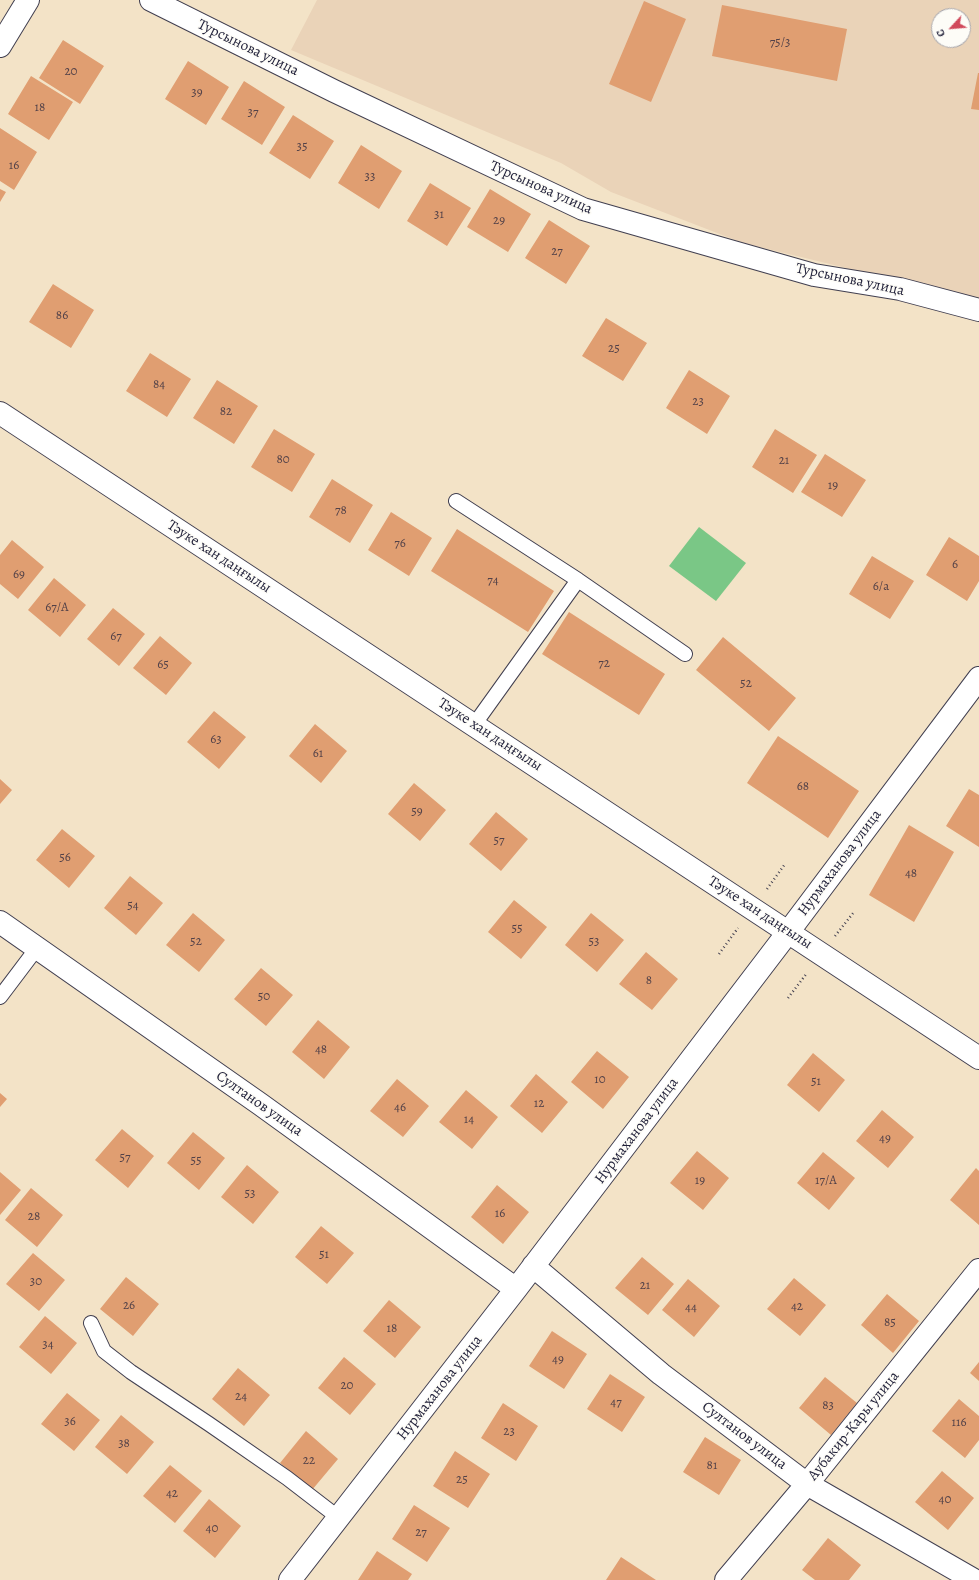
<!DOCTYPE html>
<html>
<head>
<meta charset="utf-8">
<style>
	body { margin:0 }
	#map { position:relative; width:979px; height:1580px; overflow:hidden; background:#f3e3c7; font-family:Alegreya,serif }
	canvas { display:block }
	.north { position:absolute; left:931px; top:8px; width:40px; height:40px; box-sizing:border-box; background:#fdfcf7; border:1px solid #a5a5ac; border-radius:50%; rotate:244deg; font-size:11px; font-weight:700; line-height:16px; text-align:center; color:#22223b }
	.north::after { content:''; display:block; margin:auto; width:14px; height:18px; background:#d1495b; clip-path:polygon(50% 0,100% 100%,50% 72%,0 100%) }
</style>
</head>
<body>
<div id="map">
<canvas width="979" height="1580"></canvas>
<div class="north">С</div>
</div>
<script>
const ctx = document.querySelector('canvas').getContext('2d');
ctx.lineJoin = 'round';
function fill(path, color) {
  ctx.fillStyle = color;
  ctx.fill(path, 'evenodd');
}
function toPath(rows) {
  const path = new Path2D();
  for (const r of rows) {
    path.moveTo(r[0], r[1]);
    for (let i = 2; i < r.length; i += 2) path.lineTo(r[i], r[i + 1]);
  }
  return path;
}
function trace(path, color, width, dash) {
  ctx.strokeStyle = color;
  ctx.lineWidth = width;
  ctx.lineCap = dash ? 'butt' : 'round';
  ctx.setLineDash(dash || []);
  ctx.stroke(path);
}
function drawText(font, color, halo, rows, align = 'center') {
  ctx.font = font + ' Alegreya,serif';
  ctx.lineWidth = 3;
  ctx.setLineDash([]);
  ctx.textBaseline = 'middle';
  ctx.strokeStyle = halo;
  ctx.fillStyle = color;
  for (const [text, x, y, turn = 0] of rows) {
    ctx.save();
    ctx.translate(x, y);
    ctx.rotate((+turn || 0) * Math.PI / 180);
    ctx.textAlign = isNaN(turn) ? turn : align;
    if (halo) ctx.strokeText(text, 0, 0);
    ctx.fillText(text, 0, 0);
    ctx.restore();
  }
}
fill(toPath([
	[317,0,979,0,979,300,743,243,611,192,561,163,291,50],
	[939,16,963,16,963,40,939,40]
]), '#ead3b8');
fill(toPath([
	[699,527,746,563,716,601,669,566]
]), '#7ac786');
fill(toPath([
	[644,1,686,19,651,102,609,84],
	[722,5,847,29,837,81,712,56],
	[63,40,104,66,80,104,39,78],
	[188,61,229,87,206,125,165,99],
	[978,73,979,73,979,110,971,109],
	[31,76,73,102,49,140,8,114],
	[244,81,285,107,262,145,221,119],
	[293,115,334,141,310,179,269,153],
	[0,128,37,152,14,190,0,181],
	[361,145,402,171,379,209,338,183],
	[430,183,471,208,447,246,407,221],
	[0,189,6,192,0,202],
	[490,189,531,214,508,252,467,227],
	[549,220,590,246,566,284,525,258],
	[53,284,94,310,71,348,29,322],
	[606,318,647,343,623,381,582,356],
	[150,353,191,379,167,417,126,391],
	[689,370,730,396,707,434,666,408],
	[217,380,258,406,234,444,193,418],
	[274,429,315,454,292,492,251,467],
	[775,429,817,455,793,493,752,467],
	[825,454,866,480,842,517,801,492],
	[332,479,373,505,350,543,309,517],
	[391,512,432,538,409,576,368,550],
	[457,529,554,591,528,632,431,571],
	[949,537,979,556,979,581,967,601,926,575],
	[12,540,44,567,18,599,0,584,0,555],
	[872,556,914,581,890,619,849,594],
	[54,578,86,605,60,637,28,610],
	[113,608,145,634,119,666,87,639],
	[569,612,665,674,639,715,542,654],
	[160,636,192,663,166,695,133,668],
	[723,637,796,698,769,731,696,670],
	[214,711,246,737,219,769,187,742],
	[315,724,347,751,321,783,289,756],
	[778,736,859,791,828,838,747,783],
	[0,779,12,790,0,804],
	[414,783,446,810,420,841,388,814],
	[969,789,979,795,979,847,946,826],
	[496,812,528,839,501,871,469,844],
	[909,825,954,852,914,922,869,895],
	[62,829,95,856,69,888,36,860],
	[130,876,163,903,136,935,104,908],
	[514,900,547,927,521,959,488,932],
	[193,913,225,940,199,972,166,945],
	[591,913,624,940,597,972,565,945],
	[646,952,678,979,652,1010,619,984],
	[261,968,293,995,266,1026,234,999],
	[318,1020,350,1047,324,1079,292,1052],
	[597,1051,629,1077,603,1109,571,1082],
	[813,1053,845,1080,819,1112,787,1085],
	[536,1074,568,1102,542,1133,510,1106],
	[397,1079,429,1106,403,1137,370,1111],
	[466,1090,498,1117,472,1149,439,1122],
	[0,1093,7,1099,0,1107],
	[882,1110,914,1137,888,1168,856,1141],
	[122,1129,154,1156,128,1188,95,1160],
	[193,1132,225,1158,199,1190,167,1163],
	[697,1151,729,1178,703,1210,670,1183],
	[823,1152,855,1178,829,1210,797,1183],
	[247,1165,279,1192,253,1224,221,1197],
	[976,1168,979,1171,979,1225,950,1200],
	[0,1172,21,1190,0,1215],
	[497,1185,529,1212,503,1244,471,1217],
	[31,1188,63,1215,37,1247,5,1220],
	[321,1226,354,1253,327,1284,295,1257],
	[33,1253,65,1280,39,1311,6,1284],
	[642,1257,674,1284,648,1315,615,1288],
	[126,1277,159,1304,133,1336,100,1309],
	[794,1278,826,1305,800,1336,767,1309],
	[688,1279,720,1306,694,1337,662,1310],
	[887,1294,919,1321,893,1353,861,1325],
	[389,1300,421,1327,395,1358,363,1331],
	[45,1316,77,1343,51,1374,19,1347],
	[552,1331,587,1354,564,1389,529,1366],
	[344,1357,376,1384,350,1415,318,1388],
	[979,1362,979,1381,970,1373],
	[238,1368,270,1395,244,1426,212,1399],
	[610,1374,645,1397,622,1432,587,1409],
	[825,1377,857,1403,831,1435,799,1408],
	[67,1393,100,1420,74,1451,41,1424],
	[959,1399,979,1416,979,1440,965,1458,932,1431],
	[503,1403,538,1426,516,1461,481,1438],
	[121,1415,154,1442,127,1474,95,1447],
	[306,1431,338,1459,312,1490,280,1463],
	[705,1437,741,1460,719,1495,683,1472],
	[455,1451,490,1474,468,1508,433,1486],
	[170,1465,202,1491,175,1523,143,1496],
	[942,1471,974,1498,948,1530,915,1502],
	[209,1499,241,1526,215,1558,183,1531],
	[414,1505,450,1528,427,1562,392,1539],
	[828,1538,861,1565,849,1580,815,1580,802,1570],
	[377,1551,412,1574,408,1580,358,1580],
	[621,1557,656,1580,606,1580]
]), '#e09e71');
const service = toPath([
	[456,501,578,580,685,654],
	[474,725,578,580],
	[0,997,37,948],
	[91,1323,104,1351,131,1372,209,1424,287,1478,339,1518]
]);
const minor = toPath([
	[151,0,334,91,583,209,814,275,900,289,979,310],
	[0,46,28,0],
	[0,922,260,1104,516,1289],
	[533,1266,661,1374,807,1484,974,1580],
	[290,1580,516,1289,789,931,979,678],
	[726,1580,807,1484,979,1270]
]);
const tertiary = toPath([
	[0,413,979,1058]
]);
trace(service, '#413f50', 16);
trace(minor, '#413f50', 24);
trace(tertiary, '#413f50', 24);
trace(toPath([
	[767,889,785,864],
	[835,936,854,912],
	[719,954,738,928],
	[788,998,807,973]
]), '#413f50', 2.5, [1, 3]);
trace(service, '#fff', 14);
trace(minor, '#fff', 22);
trace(tertiary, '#fff', 22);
drawText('13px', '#524148', null, [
	["75/3",780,43],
	["20",71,72],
	["39",197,93],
	["18",40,108],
	["37",253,113],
	["35",302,147],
	["16",14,166],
	["33",370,177],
	["31",439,215],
	["29",499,221],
	["27",557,252],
	["86",62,316],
	["25",614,349],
	["84",159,385],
	["23",698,402],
	["82",226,412],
	["80",283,460],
	["21",784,461],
	["19",833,486],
	["78",341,511],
	["76",400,544],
	["6",955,565],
	["69",19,575],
	["74",493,581],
	["6/а",881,587],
	["67/A",57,608],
	["67",116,637],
	["72",604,664],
	["65",163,665],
	["52",746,684],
	["63",216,740],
	["61",318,754],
	["68",803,787],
	["59",417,812],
	["57",499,841],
	["56",65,858],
	["48",911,874],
	["54",133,906],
	["55",517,929],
	["52",196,942],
	["53",594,942],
	["8",649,981],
	["50",264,997],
	["48",321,1050],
	["10",600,1080],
	["51",816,1082],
	["12",539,1104],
	["46",400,1108],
	["14",469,1120],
	["49",885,1139],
	["57",125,1158],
	["55",196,1161],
	["19",700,1181],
	["17/A",826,1181],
	["53",250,1194],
	["16",500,1214],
	["28",34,1217],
	["51",324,1255],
	["30",36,1282],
	["21",645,1286],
	["26",129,1306],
	["42",797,1307],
	["44",691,1308],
	["85",890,1323],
	["18",392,1329],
	["34",48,1345],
	["49",558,1360],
	["20",347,1386],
	["24",241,1397],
	["47",616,1403],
	["83",828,1406],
	["36",70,1422],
	["116",959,1423],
	["23",509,1432],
	["38",124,1444],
	["22",309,1461],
	["81",712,1466],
	["25",462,1480],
	["42",172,1494],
	["40",945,1500],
	["40",212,1529],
	["27",421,1533]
]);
drawText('15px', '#22223b', '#fdfcf7', [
	["Турсынова улица",248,48,26],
	["Турсынова улица",541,188,24],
	["Турсынова улица",850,280,12],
	["Тәуке хан даңғылы",219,557,33],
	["Тәуке хан даңғылы",490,735,33],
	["Нурмаханова улица",840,863,-53],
	["Тәуке хан даңғылы",760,913,33],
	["Султанов улица",259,1104,35],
	["Нурмаханова улица",637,1131,-53],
	["Нурмаханова улица",440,1388,-52],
	["Аубакир-Кары улица",854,1426,-51],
	["Султанов улица",744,1436,37]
]);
</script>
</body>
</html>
